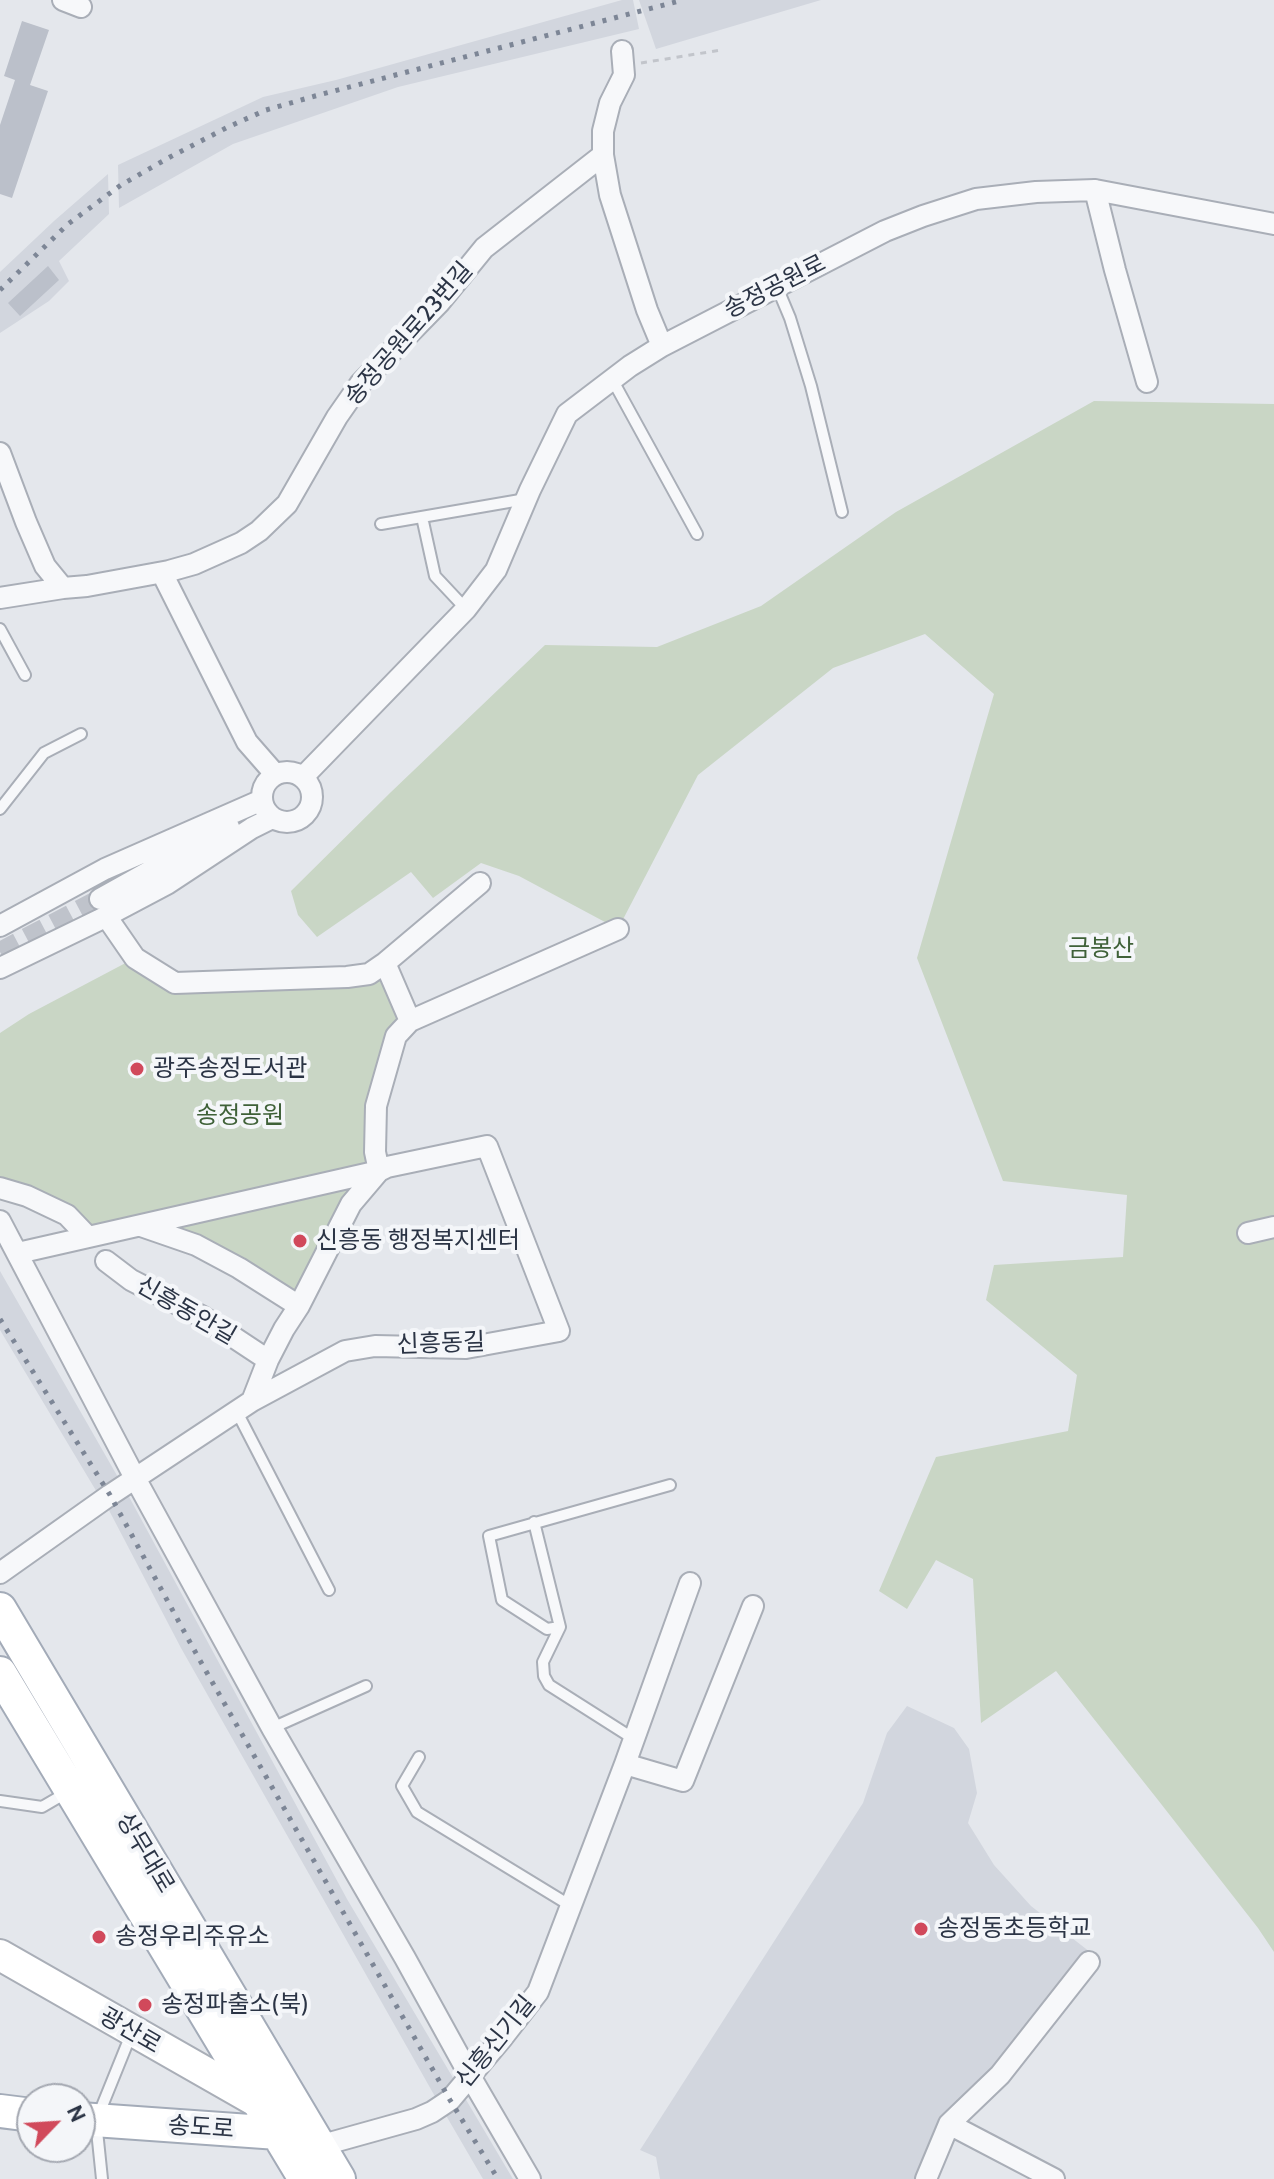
<!DOCTYPE html>
<html>
<head>
<meta charset="utf-8">
<style>
	body { margin:0 }
	#map { position:relative; width:1274px; height:2179px; overflow:hidden; background:#e4e7ec; font-family:Cabin,sans-serif }
	canvas { display:block }
	.north { position:absolute; left:16px; top:2083px; width:80px; height:80px; box-sizing:border-box; background:#f4f6f9; border:2px solid #a4a8b1; border-radius:50%; rotate:65deg; font-size:22px; font-weight:700; line-height:32px; text-align:center; color:#2b3445 }
	.north::after { content:''; display:block; margin:auto; width:28px; height:36px; background:#d1495b; clip-path:polygon(50% 0,100% 100%,50% 72%,0 100%) }
</style>
</head>
<body>
<div id="map">
<canvas width="1274" height="2179"></canvas>
<div class="north">N</div>
</div>
<script>
const ctx = document.querySelector('canvas').getContext('2d');
ctx.lineJoin = 'round';
function fill(path, color) {
  ctx.fillStyle = color;
  ctx.fill(path, 'evenodd');
}
function toPath(rows) {
  const path = new Path2D();
  for (const r of rows) {
    if (r.length === 3) {
      path.moveTo(r[0] + r[2], r[1]);
      path.arc(r[0], r[1], r[2], 0, 2 * Math.PI);
      continue;
    }
    path.moveTo(r[0], r[1]);
    for (let i = 2; i < r.length; i += 2) path.lineTo(r[i], r[i + 1]);
  }
  return path;
}
function trace(path, color, width, dash) {
  ctx.strokeStyle = color;
  ctx.lineWidth = width;
  ctx.lineCap = dash ? 'butt' : 'round';
  ctx.setLineDash(dash || []);
  ctx.stroke(path);
}
function drawText(font, color, halo, rows, align = 'center') {
  ctx.font = font + ' Cabin,"Noto Sans KR",sans-serif';
  ctx.lineWidth = 8;
  ctx.setLineDash([]);
  ctx.textBaseline = 'middle';
  ctx.strokeStyle = halo;
  ctx.fillStyle = color;
  for (const [text, x, y, turn = 0] of rows) {
    ctx.save();
    ctx.translate(x, y);
    ctx.rotate((+turn || 0) * Math.PI / 180);
    ctx.textAlign = isNaN(turn) ? turn : align;
    if (halo) ctx.strokeText(text, 0, 0);
    ctx.fillText(text, 0, 0);
    ctx.restore();
  }
}
fill(toPath([
	[622,0,633,0,639,29,398,87,233,144,119,208,118,165,263,97,336,80],
	[639,0,821,0,656,49],
	[108,174,109,214,59,261,69,281,49,301,0,333,0,272,54,221],
	[0,1271,119,1479,98,1494,0,1330],
	[121,1482,347,1899,513,2179,483,2179,437,2100,181,1648,101,1495],
	[907,1706,954,1728,969,1749,977,1793,968,1823,994,1865,1031,1906,1090,1952,1019,2039,973,2089,919,2179,660,2179,656,2157,640,2150,863,1803,887,1733]
]), '#d2d6de');
fill(toPath([
	[1094,401,1274,404,1274,1952,1258,1928,1158,1800,1056,1671,981,1723,973,1579,936,1560,907,1609,879,1591,936,1457,1068,1431,1077,1375,986,1300,994,1265,1123,1257,1127,1195,1003,1181,917,958,994,694,925,634,833,668,698,775,618,929,519,876,481,863,433,898,411,872,317,937,298,915,291,891,391,792,545,645,657,647,761,606,896,512],
	[135,958,175,983,347,977,385,963,410,1021,396,1036,375,1152,299,1306,141,1226,88,1237,0,1188,0,1033,29,1014]
]), '#c9d6c5');
fill(toPath([
	[22,21,49,30,30,85,48,91,12,198,0,194,0,125,15,80,4,76],
	[48,266,59,280,20,316,8,303]
]), '#bbc0ca');
trace(toPath([
	[0,952,100,899]
]), '#bfc3cb', 20, [20, 10]);
const service = toPath([
	[777,287,790,318,811,386,842,512],
	[612,379,697,534],
	[422,517,435,576,466,609],
	[381,524,526,499],
	[0,629,25,675],
	[0,809,44,753,81,734],
	[237,1412,329,1590],
	[534,1522,560,1627,543,1662,544,1676,549,1685,634,1739],
	[560,1627,547,1629,502,1600,489,1536,670,1485],
	[272,1728,366,1686],
	[419,1757,402,1786,417,1812,571,1906],
	[0,1801,42,1807,66,1793],
	[102,2179,96,2121,132,2032]
]);
const minor = toPath([
	[63,0,81,7],
	[622,51,624,75,610,103,603,131,603,155,610,195,647,310,662,346],
	[1095,190,1115,270,1147,382],
	[0,453,26,522,45,566,63,588,87,586,169,571,194,564,241,543,259,531,287,504,337,417,360,384,440,302,484,248,603,155],
	[162,573,247,742,275,774],
	[0,598,63,588],
	[287,797,25],
	[303,777,466,609,496,570,530,490,567,414,630,366,662,346,885,231,923,216,976,199,1036,192,1095,190,1274,224],
	[100,899,229,827],
	[0,926,105,869,262,800],
	[385,963,480,883],
	[0,968,99,920,167,884,252,828,272,818],
	[410,1021,618,929],
	[0,1188,27,1196,67,1215,88,1237],
	[0,1221,135,1478,272,1728,405,1958,470,2076,530,2179],
	[141,1226,196,1245,239,1268,299,1306],
	[1248,1233,1274,1227],
	[18,1253,379,1171,375,1152,376,1106,396,1036,410,1021,385,963,369,974,347,977,175,983,135,958,106,916],
	[106,1261,131,1280,203,1317,268,1360],
	[0,1573,110,1495,252,1401,345,1351,375,1346,466,1348,559,1331,487,1146,387,1167,379,1171,351,1204,299,1306,284,1329,268,1360,252,1401],
	[625,1764,683,1781,753,1606],
	[949,2124,1054,2179],
	[319,2146,416,2119,432,2112,450,2100,503,2037,538,1992,625,1764,690,1583],
	[926,2179,949,2124,1000,2075,1089,1962]
]);
const secondary = toPath([
	[0,1955,261,2104]
]);
const primary = toPath([
	[0,1609,339,2179],
	[0,1673,305,2179],
	[0,2111,32,2115],
	[80,2119,278,2133,292,2137]
]);
trace(service, '#a9aeb7', 14);
trace(minor, '#a9aeb7', 24);
trace(secondary, '#a9aeb7', 34);
trace(primary, '#a3abb8', 36);
trace(toPath([
	[641,63,721,50]
]), '#c2c5cb', 3, [6, 6]);
trace(service, '#f7f8fa', 10);
trace(minor, '#f7f8fa', 20);
trace(secondary, '#fff', 30);
trace(primary, '#fff', 32);
trace(toPath([
	[0,290,68,224,121,185,170,157,228,127,266,110,315,96,683,0],
	[0,1319,110,1495,198,1657,450,2100,498,2179]
]), '#7d8696', 5, [4, 8]);
for (const [x, y, r, color] of [
	[137,1069,8,"#d1495b"],
	[300,1241,8,"#d1495b"],
	[921,1929,8,"#d1495b"],
	[99,1937,8,"#d1495b"],
	[145,2005,8,"#d1495b"]
]) {
  const dot = new Path2D();
  dot.arc(x, y, r, 0, 2 * Math.PI);
  ctx.fillStyle = color;
  ctx.fill(dot);
  trace(dot, '#f4f6f9', 3);
}
drawText('24px', '#2b3445', '#f4f6f9', [
	["송정공원로",775,287,-27],
	["송정공원로23번길",409,334,-49],
	["신흥동안길",186,1311,30],
	["신흥동길",441,1344,-2],
	["상무대로",145,1853,59],
	["광산로",130,2031,30],
	["신흥신기길",496,2042,-51],
	["송도로",201,2128,4]
]);
drawText('24px', '#3f6138', '#f4f6f9', [
	["금봉산",1101,949],
	["송정공원",240,1116]
]);
drawText('24px', '#2b3445', '#f4f6f9', [
	["광주송정도서관",153,1069],
	["신흥동 행정복지센터",316,1241],
	["송정동초등학교",937,1929],
	["송정우리주유소",115,1937],
	["송정파출소(북)",161,2005]
], 'left');
</script>
</body>
</html>
